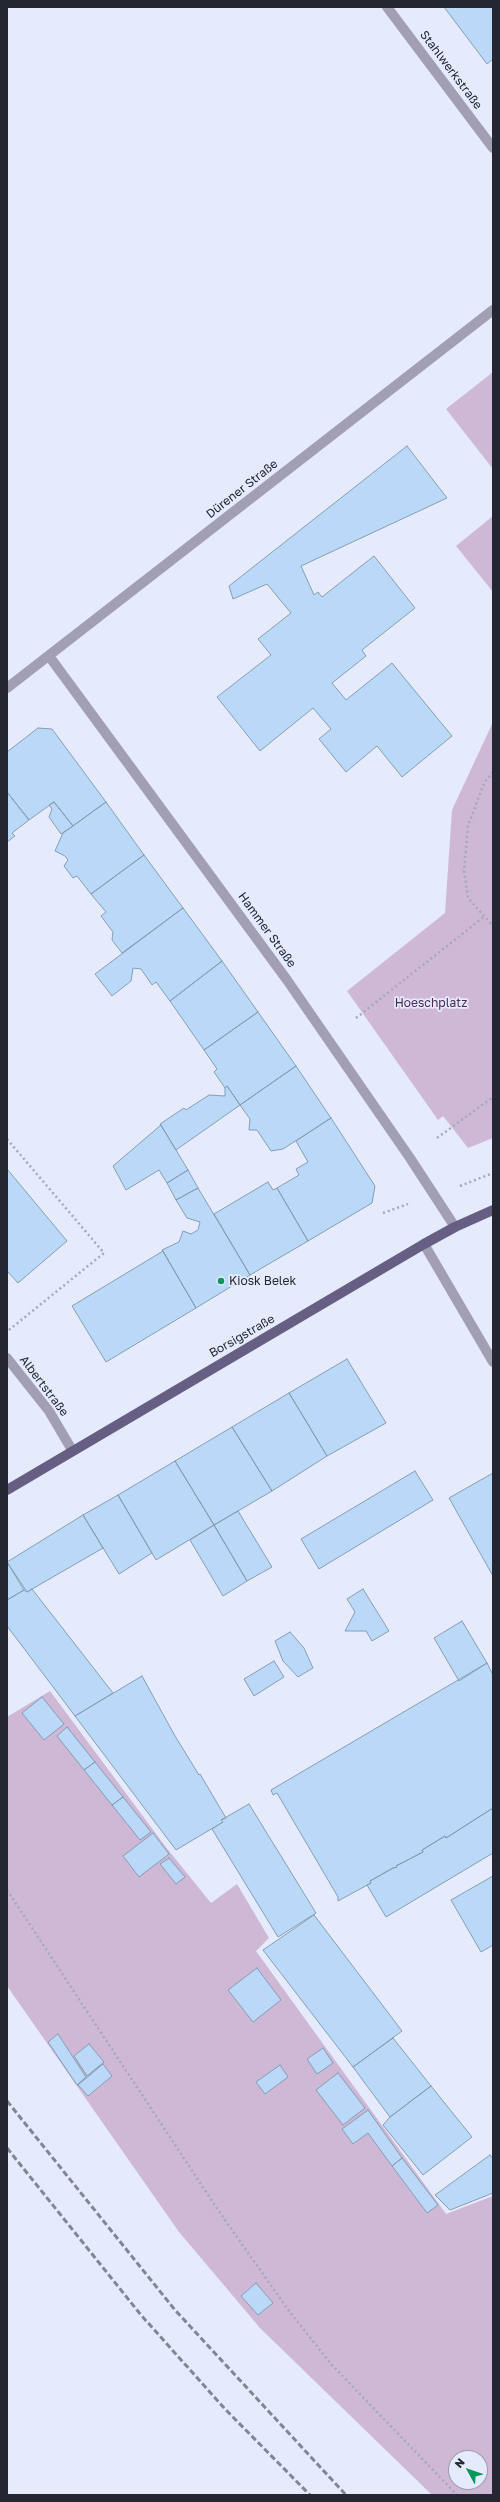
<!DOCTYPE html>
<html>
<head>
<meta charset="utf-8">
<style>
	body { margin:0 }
	#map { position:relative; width:500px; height:2502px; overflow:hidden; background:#e5ebfc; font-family:"Golos Text",sans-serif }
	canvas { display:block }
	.frame { position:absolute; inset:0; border:8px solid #242732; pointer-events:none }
	.north { position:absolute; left:448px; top:2450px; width:40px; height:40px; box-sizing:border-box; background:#e5ebfc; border:1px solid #989dab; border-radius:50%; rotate:310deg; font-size:11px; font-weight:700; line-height:16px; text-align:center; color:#242732 }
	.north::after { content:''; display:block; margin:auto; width:14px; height:18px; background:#08995a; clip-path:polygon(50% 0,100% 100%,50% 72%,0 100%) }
</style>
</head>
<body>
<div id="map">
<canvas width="500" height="2502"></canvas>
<div class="frame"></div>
<div class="north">N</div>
</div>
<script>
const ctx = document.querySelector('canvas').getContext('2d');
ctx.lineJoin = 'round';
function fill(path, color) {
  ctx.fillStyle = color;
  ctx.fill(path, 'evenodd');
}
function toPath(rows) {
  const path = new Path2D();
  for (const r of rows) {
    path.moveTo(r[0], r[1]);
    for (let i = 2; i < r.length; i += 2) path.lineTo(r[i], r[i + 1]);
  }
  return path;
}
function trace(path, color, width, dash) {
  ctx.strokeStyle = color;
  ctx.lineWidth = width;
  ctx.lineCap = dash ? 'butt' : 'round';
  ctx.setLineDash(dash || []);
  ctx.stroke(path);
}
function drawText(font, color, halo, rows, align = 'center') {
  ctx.font = font + ' "Golos Text",sans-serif';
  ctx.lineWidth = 3.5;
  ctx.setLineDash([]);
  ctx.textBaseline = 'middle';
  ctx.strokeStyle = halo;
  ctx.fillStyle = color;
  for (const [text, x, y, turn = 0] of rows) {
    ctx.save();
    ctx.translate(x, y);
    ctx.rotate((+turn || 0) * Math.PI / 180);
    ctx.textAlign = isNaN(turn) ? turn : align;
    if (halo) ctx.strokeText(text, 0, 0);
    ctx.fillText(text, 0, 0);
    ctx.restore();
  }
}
fill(toPath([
	[493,372,493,469,446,409],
	[493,516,493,592,456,546],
	[493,722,493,1138,468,1148,443,1116,438,1120,347,991,445,913,452,810],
	[50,1691,165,1846,211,1903,237,1884,269,1938,256,1951,446,2214,493,2196,493,2495,432,2495,260,2328,179,2232,7,1986,7,1717],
	[456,2458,480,2458,480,2482,456,2482]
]), '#cfb8d6');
const building = toPath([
	[444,7,493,7,493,59,487,64,444,7],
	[407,446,447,498,301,566,314,595,318,592,322,597,374,556,415,608,362,650,366,656,332,683,346,700,392,663,452,736,402,777,377,746,346,772,319,739,331,729,313,708,260,751,217,697,271,655,258,639,291,613,267,584,233,599,229,586,407,446],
	[38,728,52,729,106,802,73,826,54,802,29,820,7,792,7,752,38,728],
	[7,792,29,820,12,833,15,836,7,842,7,792],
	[54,802,73,826,61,834,49,817,52,809,49,805,54,802],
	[106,802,144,855,91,894,77,876,73,878,64,866,68,860,65,856,55,851,63,833,106,802],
	[144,855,183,908,122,953,112,940,113,932,101,916,106,912,91,894,144,855],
	[183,908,222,961,170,1001,156,982,152,985,141,969,133,968,131,981,112,996,95,974,183,908],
	[222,961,258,1012,204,1050,170,1001,222,961],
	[258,1012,296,1066,240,1105,227,1086,225,1088,214,1072,217,1069,204,1050,258,1012],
	[296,1066,331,1118,283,1149,271,1151,257,1130,249,1130,250,1119,240,1105,296,1066],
	[227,1086,240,1105,176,1150,160,1124,184,1108,186,1110,209,1095,225,1096,225,1088,227,1086],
	[331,1118,375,1186,372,1203,308,1241,277,1188,299,1175,296,1169,308,1162,296,1141,331,1118],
	[161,1125,188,1170,167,1183,159,1170,126,1190,113,1166,161,1125],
	[7,1169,67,1241,18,1283,7,1271,7,1169],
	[188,1170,198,1188,176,1200,167,1183,188,1170],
	[268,1182,273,1190,277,1188,308,1241,250,1275,214,1214,268,1182],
	[198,1188,250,1275,196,1308,162,1250,179,1242,183,1231,191,1234,198,1230,200,1222,187,1218,176,1200,198,1188],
	[163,1251,196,1308,106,1362,72,1306,163,1251],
	[347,1359,386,1423,327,1456,289,1393,347,1359],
	[289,1393,327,1456,272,1491,232,1427,289,1393],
	[232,1427,272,1491,214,1525,175,1461,232,1427],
	[175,1461,214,1525,156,1560,118,1495,175,1461],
	[415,1471,433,1500,319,1569,301,1539,415,1471],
	[493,1473,493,1576,449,1498,493,1473],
	[118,1495,152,1553,119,1574,83,1515,118,1495],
	[238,1511,272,1567,247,1581,214,1525,238,1511],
	[83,1515,103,1548,27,1592,7,1562,83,1515],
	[214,1525,247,1581,223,1596,190,1540,214,1525],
	[7,1562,24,1590,7,1600,7,1562],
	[32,1589,113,1693,75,1716,7,1626,7,1600,24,1590,27,1592,32,1589],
	[363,1589,389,1631,372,1641,366,1631,345,1631,355,1612,347,1599,363,1589],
	[462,1621,487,1663,459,1681,434,1638,462,1621],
	[290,1632,304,1648,313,1668,298,1677,283,1661,275,1641,290,1632],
	[274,1661,284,1677,254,1696,244,1679,274,1661],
	[487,1663,493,1675,493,1808,446,1838,445,1836,422,1850,423,1852,396,1866,397,1867,393,1868,370,1881,371,1883,338,1901,338,1897,277,1793,273,1795,271,1790,487,1663],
	[142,1676,175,1736,199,1775,200,1774,226,1818,221,1820,223,1822,176,1850,75,1716,142,1676],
	[42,1697,64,1724,44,1740,22,1713,42,1697],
	[67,1727,95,1762,84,1770,57,1736,67,1727],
	[95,1762,123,1797,112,1805,84,1770,95,1762],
	[123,1797,151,1832,140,1840,112,1805,123,1797],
	[249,1804,316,1913,278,1937,212,1829,223,1822,221,1820,249,1804],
	[493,1808,493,1853,386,1917,367,1885,371,1883,370,1881,393,1868,397,1867,396,1866,423,1852,422,1850,445,1836,446,1838,493,1808],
	[153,1833,169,1854,139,1877,123,1856,153,1833],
	[169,1858,185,1877,176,1884,160,1864,169,1858],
	[493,1876,493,1945,481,1952,451,1900,493,1876],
	[314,1915,402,2031,353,2067,263,1950,314,1915],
	[257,1968,281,2000,253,2022,228,1990,257,1968],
	[58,2034,86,2077,77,2085,48,2042,58,2034],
	[393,2038,431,2086,390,2117,353,2067,393,2038],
	[89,2044,104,2062,87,2076,74,2056,89,2044],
	[323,2048,333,2063,317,2074,307,2059,323,2048],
	[103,2064,112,2076,88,2096,78,2085,103,2064],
	[280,2065,288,2077,265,2094,256,2082,280,2065],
	[338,2073,365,2108,343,2125,316,2090,338,2073],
	[431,2086,472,2137,423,2175,383,2125,390,2117,431,2086],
	[368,2110,402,2158,392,2166,368,2133,353,2144,342,2129,368,2110],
	[490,2155,493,2159,493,2193,450,2210,435,2195,490,2155],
	[402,2158,438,2205,427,2213,392,2166,402,2158],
	[256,2283,273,2303,258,2315,241,2296,256,2283]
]);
fill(building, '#bad9f8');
trace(building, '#869cb2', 1);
trace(toPath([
	[493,772,484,783,468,826,464,871,468,898,493,926],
	[356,1018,485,916],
	[437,1138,493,1097],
	[7,1139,104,1253,9,1330],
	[460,1186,493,1173],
	[383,1213,408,1204],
	[7,1890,218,2210,289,2311,331,2364,457,2495]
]), '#a4a9b8', 2.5, [2, 3]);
trace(toPath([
	[387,7,493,148],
	[49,656,287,980,410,1158,455,1227],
	[7,688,493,310],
	[424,1244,493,1362],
	[7,1358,49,1411,72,1450]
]), '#a29eb3', 10);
trace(toPath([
	[7,1490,424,1244,455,1227,493,1210]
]), '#665e83', 10);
trace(toPath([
	[7,2101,175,2310,346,2495],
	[7,2148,141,2315,225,2409,310,2495]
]), '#818694', 3, [6, 3]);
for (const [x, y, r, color] of [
	[221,1281,4,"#08995a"]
]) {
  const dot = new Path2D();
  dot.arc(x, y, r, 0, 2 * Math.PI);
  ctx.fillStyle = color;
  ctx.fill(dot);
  trace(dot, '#e5ebfc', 1.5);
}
drawText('12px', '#242732', '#e5ebfc', [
	["Stahlwerkstraße",451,70,53],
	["Dürener Straße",242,489,-38],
	["Hammer Straße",267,930,54],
	["Borsigstraße",242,1336,-30],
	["Albertstraße",44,1386,53]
]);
drawText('12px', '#4e265a', '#e5ebfc', [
	["Hoeschplatz",431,1003]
]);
drawText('12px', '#242732', '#e5ebfc', [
	["Kiosk Belek",229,1281]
], 'left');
</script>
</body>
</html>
